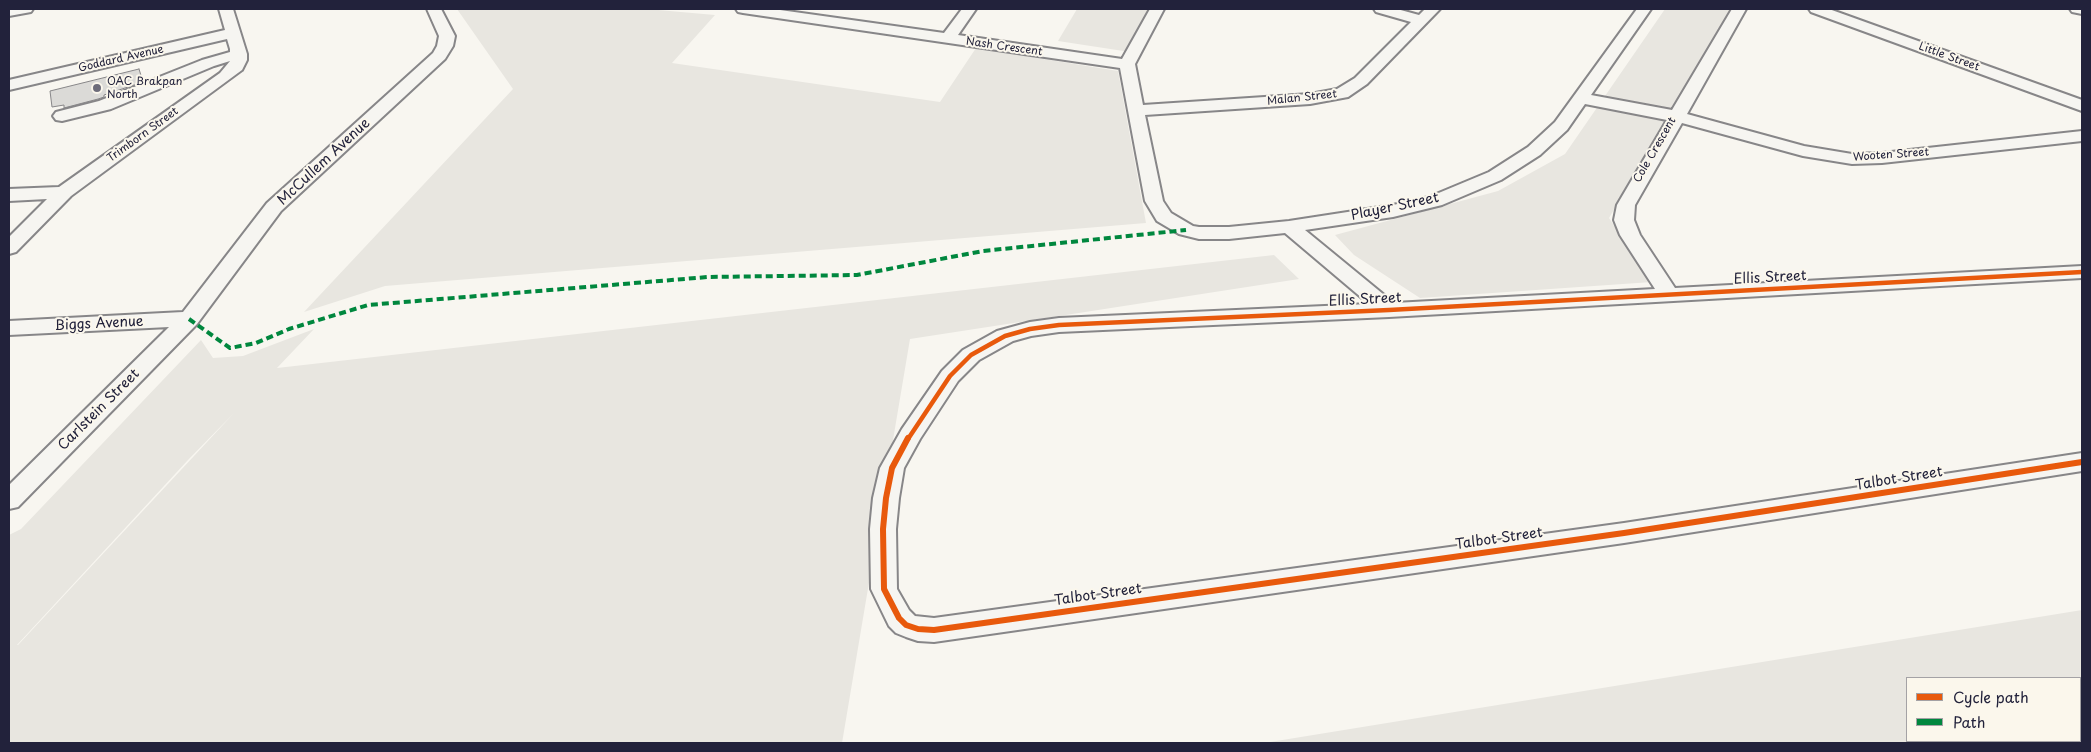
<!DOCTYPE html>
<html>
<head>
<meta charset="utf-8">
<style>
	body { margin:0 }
	#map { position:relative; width:2091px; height:752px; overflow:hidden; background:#f8f6f0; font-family:"Playpen Sans",sans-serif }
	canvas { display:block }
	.frame { position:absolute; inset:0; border:10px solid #22223b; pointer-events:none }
	.legend { position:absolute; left:1906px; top:677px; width:175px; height:65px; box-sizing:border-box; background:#fbf7ec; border:1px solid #a4a2a5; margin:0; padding:6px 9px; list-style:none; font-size:15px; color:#22223b }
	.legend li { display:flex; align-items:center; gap:10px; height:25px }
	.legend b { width:25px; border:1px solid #a4a2a5 }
</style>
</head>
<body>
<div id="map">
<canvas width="2091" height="752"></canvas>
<div class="frame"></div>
<ul class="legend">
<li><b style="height:6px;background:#e8590c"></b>Cycle path</li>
<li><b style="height:6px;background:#00873e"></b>Path</li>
</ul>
</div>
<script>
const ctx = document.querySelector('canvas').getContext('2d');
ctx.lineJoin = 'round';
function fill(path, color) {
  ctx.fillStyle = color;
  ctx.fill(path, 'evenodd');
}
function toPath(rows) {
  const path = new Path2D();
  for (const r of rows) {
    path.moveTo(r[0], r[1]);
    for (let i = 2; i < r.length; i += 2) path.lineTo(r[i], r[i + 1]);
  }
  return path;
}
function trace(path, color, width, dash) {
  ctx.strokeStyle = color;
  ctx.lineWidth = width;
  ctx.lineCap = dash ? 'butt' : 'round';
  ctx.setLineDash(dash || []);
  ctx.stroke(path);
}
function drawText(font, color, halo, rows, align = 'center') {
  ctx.font = font + ' "Playpen Sans",sans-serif';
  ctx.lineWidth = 4;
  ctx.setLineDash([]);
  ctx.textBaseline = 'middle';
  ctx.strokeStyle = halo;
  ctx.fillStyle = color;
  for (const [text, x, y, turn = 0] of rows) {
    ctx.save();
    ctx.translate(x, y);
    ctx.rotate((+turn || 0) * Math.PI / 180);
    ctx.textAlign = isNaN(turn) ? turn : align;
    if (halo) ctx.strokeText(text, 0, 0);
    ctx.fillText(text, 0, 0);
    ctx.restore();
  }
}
fill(toPath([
	[457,9,647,9,715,15,672,63,940,102,976,48,1118,71,1146,223,385,286,304,312,513,89],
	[1077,9,1151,9,1130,52,1058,41],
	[1665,9,1731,9,1609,218,1652,282,1420,298,1354,255,1335,235,1498,191,1565,154],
	[1274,255,1299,279,910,339,842,743,9,743,9,535,21,529,201,340,213,358,243,356,314,329,277,368],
	[234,413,18,645,17,645,188,460],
	[2082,610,2082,743,1264,743],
	[2080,678,2080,741,1907,741,1907,678]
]), '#e8e6e0');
const building = toPath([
	[139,69,143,82,104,95,104,97,98,99,64,108,64,105,52,107,50,91,139,69]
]);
fill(building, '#dbdad7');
trace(building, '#878688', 1);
const minor = toPath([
	[9,9,33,9,31,12,9,16,9,9],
	[219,9,233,9,247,54,247,60,242,70,71,196,16,252,9,254,9,237,47,199,9,201,9,189,59,187,220,73,230,61,214,66,111,109,62,121,56,120,53,116,56,112,99,101,202,60,230,52,230,49,227,39,9,90,9,80,225,30,219,9],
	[427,9,441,9,455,36,453,46,445,59,281,211,197,324,18,507,9,509,9,485,169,327,9,335,9,321,183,312,267,203,433,53,437,46,439,36,427,9],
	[736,9,773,9,944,33,962,9,976,9,958,35,1122,59,1150,9,1164,9,1135,64,1143,105,1310,94,1337,89,1355,78,1411,22,1376,12,1374,9,1397,9,1419,15,1425,9,1440,9,1367,84,1348,97,1310,104,1145,115,1163,201,1171,213,1193,226,1199,227,1229,227,1289,221,1393,205,1429,197,1489,172,1528,147,1555,122,1637,9,1651,9,1591,95,1672,110,1732,9,1746,9,1687,114,1804,146,1852,154,1882,153,2082,131,2082,141,1882,163,1852,164,1803,156,1682,123,1635,205,1634,220,1640,235,1675,288,2082,266,2082,278,1389,317,1059,332,1031,336,1013,341,979,360,958,381,920,439,904,468,899,498,896,529,897,589,909,610,915,616,934,618,1624,523,2082,453,2082,471,1624,543,934,642,918,641,906,637,896,633,889,626,871,589,870,529,873,498,880,468,902,429,942,371,963,350,997,331,1030,322,1059,318,1369,304,1285,233,1229,239,1199,239,1179,234,1157,221,1145,201,1120,68,743,13,738,12,736,9],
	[1585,104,1667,120,1617,205,1614,220,1620,235,1655,289,1394,303,1305,230,1393,217,1442,205,1501,180,1540,155,1567,130,1585,104],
	[1809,9,1829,9,2082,100,2082,111,1811,12,1809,9],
	[2070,9,2082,9,2082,14,2072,12,2070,9]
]);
trace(minor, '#878688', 4);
fill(minor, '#f6f5f1');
trace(toPath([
	[189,319,230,348,256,343,289,329,368,305,708,277,857,275,983,251,1186,230]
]), '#00873e', 4, [7, 4]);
trace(toPath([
	[908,439,950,376,971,355,1005,336,1030,329,1059,325,1389,310,2082,272]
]), '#e8590c', 4.5);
trace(toPath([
	[908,438,892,468,886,498,883,529,884,589,899,618,906,625,918,629,934,630,1624,533,2082,462]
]), '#e8590c', 6);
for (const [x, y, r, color] of [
	[97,88,5,"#6d6c7a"]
]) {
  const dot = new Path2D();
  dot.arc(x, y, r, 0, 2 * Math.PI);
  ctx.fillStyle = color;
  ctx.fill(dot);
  trace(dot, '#fbf7ec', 2);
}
drawText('11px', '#22223b', '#fbf7ec', [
	["Nash Crescent",1004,47,8],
	["Little Street",1949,57,20],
	["Goddard Avenue",121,59,-13],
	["Malan Street",1302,98,-6],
	["Trimborn Street",143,135,-36],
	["Cole Crescent",1655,150,-60],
	["Wooten Street",1891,155,-4]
]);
drawText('11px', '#22223b', '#fbf7ec', [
	["OAC Brakpan",107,82],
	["North",107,95]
], 'left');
drawText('14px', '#22223b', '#fbf7ec', [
	["McCullem Avenue",324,162,-43],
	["Player Street",1395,207,-12],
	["Ellis Street",1770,278,-3],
	["Ellis Street",1365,300,-3],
	["Biggs Avenue",99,324,-3],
	["Carlstein Street",99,410,-45],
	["Talbot Street",1899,479,-9],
	["Talbot Street",1499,539,-8],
	["Talbot Street",1098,595,-8]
]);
</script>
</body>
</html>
